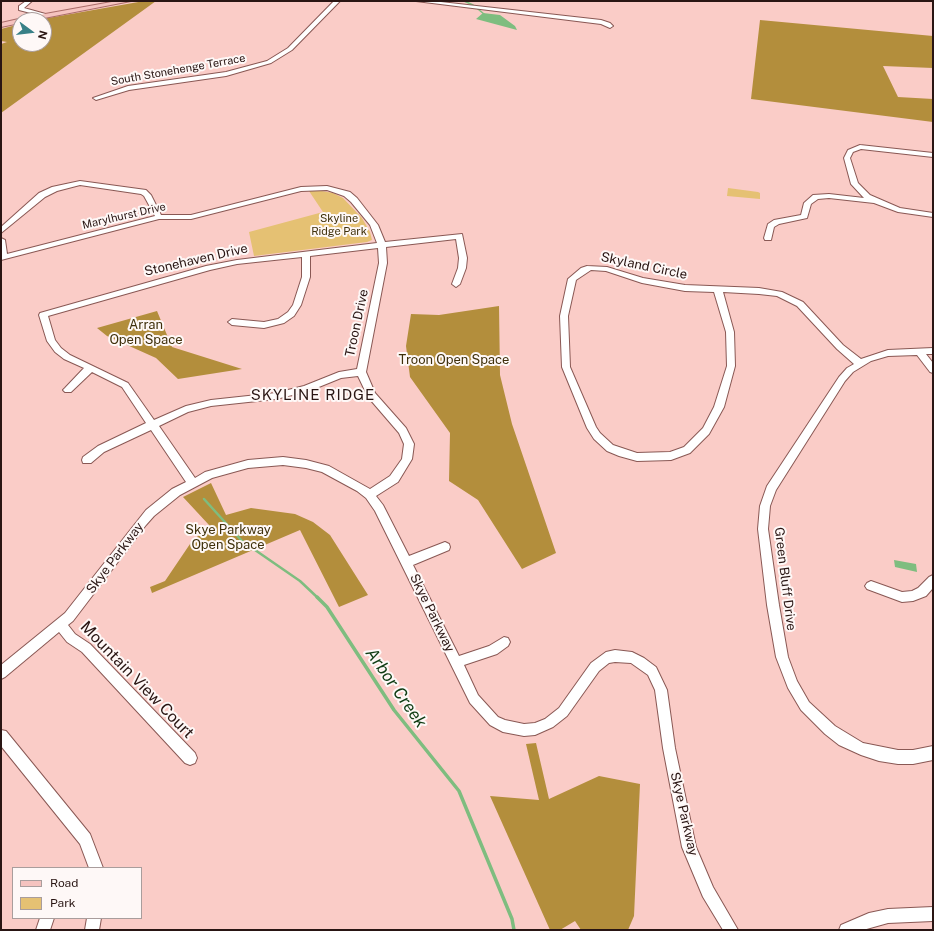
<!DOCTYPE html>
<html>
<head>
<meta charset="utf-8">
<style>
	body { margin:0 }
	#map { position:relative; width:934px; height:931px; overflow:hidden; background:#faccc7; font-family:"Public Sans",sans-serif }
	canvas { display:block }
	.frame { position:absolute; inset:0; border:2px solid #291513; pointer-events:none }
	.legend { position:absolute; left:12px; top:867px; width:130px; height:52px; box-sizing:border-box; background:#fef8f7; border:1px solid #a99d9c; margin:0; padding:5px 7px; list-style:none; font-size:12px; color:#291513 }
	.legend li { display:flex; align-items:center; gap:8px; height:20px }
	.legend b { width:20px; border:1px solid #a99d9c }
	.north { position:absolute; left:12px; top:12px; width:40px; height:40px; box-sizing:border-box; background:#fef8f7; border:1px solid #a99d9c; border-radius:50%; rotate:105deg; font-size:11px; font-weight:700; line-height:16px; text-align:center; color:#291513 }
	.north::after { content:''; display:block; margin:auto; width:14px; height:18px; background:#388087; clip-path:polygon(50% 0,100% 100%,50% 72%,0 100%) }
</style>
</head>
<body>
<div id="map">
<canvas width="934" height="931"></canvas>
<div class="frame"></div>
<ul class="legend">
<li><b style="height:5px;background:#f5c3bf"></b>Road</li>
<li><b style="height:11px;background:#e5c173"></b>Park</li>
</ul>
<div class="north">N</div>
</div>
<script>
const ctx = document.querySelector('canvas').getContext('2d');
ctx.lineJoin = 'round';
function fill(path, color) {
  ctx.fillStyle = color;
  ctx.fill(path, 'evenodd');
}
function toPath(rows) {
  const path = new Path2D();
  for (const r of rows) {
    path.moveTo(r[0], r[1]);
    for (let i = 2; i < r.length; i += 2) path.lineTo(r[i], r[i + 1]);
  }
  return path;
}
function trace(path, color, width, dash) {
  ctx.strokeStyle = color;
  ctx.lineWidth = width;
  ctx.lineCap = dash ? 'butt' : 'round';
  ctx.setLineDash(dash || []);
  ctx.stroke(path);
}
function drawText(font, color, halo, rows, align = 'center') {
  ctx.font = font + ' "Public Sans",sans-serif';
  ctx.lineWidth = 4;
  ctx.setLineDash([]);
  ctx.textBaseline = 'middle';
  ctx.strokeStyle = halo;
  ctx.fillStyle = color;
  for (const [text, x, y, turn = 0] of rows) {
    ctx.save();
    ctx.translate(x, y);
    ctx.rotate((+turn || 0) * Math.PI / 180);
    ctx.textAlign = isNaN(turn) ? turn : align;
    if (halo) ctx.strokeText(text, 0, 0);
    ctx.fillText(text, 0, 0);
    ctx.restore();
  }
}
fill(toPath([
	[728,188,758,192,760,193,760,199,727,196],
	[316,190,333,193,343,198,362,218,370,232,372,240,367,242,254,256,249,232,323,212,309,191]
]), '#e5c173');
fill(toPath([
	[144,1,156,1,1,113,1,44,7,42,1,41,1,29,20,24,20,44,44,44,44,20,37,20],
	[760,20,933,36,933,68,883,66,898,97,933,99,933,122,751,99],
	[499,306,500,375,512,424,556,553,522,569,478,500,449,481,450,433,410,377,406,346,411,314,439,315],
	[157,311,172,347,242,369,178,379,156,358,107,336,97,328],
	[211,483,226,515,251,508,295,514,313,522,330,535,368,595,339,607,300,530,152,593,150,587,165,581,190,544,209,525,183,497],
	[536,743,549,799,599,776,640,784,634,916,628,930,581,930,575,921,560,930,550,930,490,796,539,800,526,744]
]), '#b38e3c');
fill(toPath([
	[483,13,500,15,515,26,517,30,476,19],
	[894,560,916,564,917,572,895,567]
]), '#7ebd7f');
trace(toPath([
	[464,1,473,5,484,14]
]), '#7ebd7f', 1.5);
trace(toPath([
	[204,499,242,541,300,581,318,598]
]), '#7ebd7f', 2.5);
trace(toPath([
	[317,597,327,607,394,710,459,791,512,919,514,930]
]), '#7ebd7f', 3.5);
const minor = toPath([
	[26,1,32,1,24,8,49,15,46,17,19,10,19,6,26,1],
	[334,1,340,1,292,50,271,63,226,76,129,90,96,100,93,98,128,86,226,72,267,61,288,48,334,1],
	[416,1,432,1,601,20,610,23,613,26,610,28,601,24,416,1],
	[860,145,933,153,933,157,861,149,853,152,850,158,858,183,870,195,900,208,933,213,933,217,898,212,874,203,829,198,818,199,811,204,807,218,779,224,774,227,771,240,765,240,764,238,768,224,774,220,801,215,804,203,813,195,829,194,864,198,851,184,844,158,848,150,860,145],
	[80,181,146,190,151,195,161,215,191,215,301,187,327,186,350,192,357,198,378,225,385,242,462,234,467,258,466,268,460,284,456,287,452,284,458,268,459,258,456,239,386,247,387,263,366,372,375,393,406,428,414,444,412,459,398,482,376,496,383,505,409,556,445,542,449,544,450,547,449,550,413,565,459,656,489,646,504,637,508,638,510,642,508,646,497,654,464,665,478,695,498,717,505,720,524,724,535,723,545,719,559,708,591,663,606,652,615,650,632,652,644,658,656,667,667,690,675,748,696,847,713,887,738,930,723,930,703,897,682,847,663,748,655,690,648,675,631,663,615,662,609,663,599,671,567,716,553,727,535,735,524,736,503,732,490,725,470,703,375,511,366,498,357,491,322,472,306,468,283,465,248,468,212,478,180,495,154,516,146,525,73,621,68,625,75,634,90,644,195,753,197,758,195,763,190,765,185,763,82,652,67,642,59,632,5,677,1,679,1,665,65,613,146,510,172,489,186,482,151,430,104,452,91,463,83,463,82,460,83,457,98,446,146,423,122,387,92,372,71,392,65,392,63,390,65,388,84,368,64,359,55,352,47,341,39,315,40,313,206,266,237,260,377,243,370,225,351,202,344,196,327,190,301,191,191,219,159,219,1,260,1,238,5,240,7,254,155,216,144,196,141,194,80,185,57,191,45,197,1,233,1,227,39,193,52,187,80,181],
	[378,248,379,263,357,369,339,372,304,386,276,393,211,400,186,406,154,420,128,383,70,355,61,348,55,340,48,316,210,270,237,264,302,257,302,277,293,305,288,312,278,319,264,322,232,319,228,322,232,325,264,328,284,323,294,316,301,305,310,277,310,256,378,248],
	[358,376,368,397,399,433,404,444,402,459,390,476,370,489,329,466,306,460,283,457,248,460,205,472,195,478,159,426,188,412,211,406,276,399,309,391,341,378,358,376],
	[587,266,607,267,643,278,685,285,759,288,782,292,803,302,843,345,861,359,888,350,933,348,933,354,926,354,933,363,933,373,930,372,917,355,888,356,871,361,853,372,845,381,776,490,770,506,768,529,779,605,788,657,797,681,809,702,835,726,863,743,898,750,913,750,933,746,933,760,913,764,898,764,879,761,861,755,839,745,825,734,801,710,788,688,776,657,767,605,758,529,760,506,767,486,839,377,847,368,854,364,837,349,797,306,777,296,759,294,723,292,734,332,735,366,724,407,709,434,690,453,671,460,637,461,619,456,607,451,594,439,587,428,562,367,560,316,568,279,581,268,587,266],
	[591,270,606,271,642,283,685,291,714,292,726,332,727,366,714,407,703,428,684,447,670,452,637,453,613,445,600,433,596,427,570,367,568,316,576,280,591,270],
	[933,575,933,588,926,596,913,601,902,602,867,589,865,586,867,583,871,581,902,592,912,591,918,588,929,577,933,575],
	[1,730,6,731,90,834,103,868,89,868,80,844,1,746,1,730],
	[933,907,933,921,888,923,863,930,839,930,841,925,869,913,888,909,933,907],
	[40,918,54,918,50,930,36,930,40,918],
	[87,918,101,918,99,930,85,930,87,918]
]);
const major = toPath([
	[117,1,131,1,34,20,20,20,20,23,1,27,1,23,23,18,117,1]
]);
trace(minor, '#895854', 2);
trace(major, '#aa6c68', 2);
fill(minor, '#fff');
fill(major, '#f5c3bf');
drawText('11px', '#291513', '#fef8f7', [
	["South Stonehenge Terrace",178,70,-10],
	["Marylhurst Drive",124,216,-13]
]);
drawText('11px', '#3f300b', '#fef8f7', [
	["Skyline",339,219],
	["Ridge Park",339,232]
]);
drawText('13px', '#291513', '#fef8f7', [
	["Stonehaven Drive",196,260,-13],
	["Skyland Circle",644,266,12],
	["Troon Drive",357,323,-78],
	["Skye Parkway",115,558,-53],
	["Green Bluff Drive",785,579,83],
	["Skye Parkway",432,613,64],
	["Skye Parkway",684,814,77]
]);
drawText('13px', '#3f300b', '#fef8f7', [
	["Arran",146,325],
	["Open Space",146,340],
	["Troon Open Space",454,360],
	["Skye Parkway",228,530],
	["Open Space",228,545]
]);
ctx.letterSpacing = '1px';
drawText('15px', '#291513', '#fef8f7', [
	["SKYLINE RIDGE",313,395]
]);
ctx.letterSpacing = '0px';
drawText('16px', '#291513', '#fef8f7', [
	["Mountain View Court",137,680,46]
]);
drawText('italic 17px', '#0f3c13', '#fef8f7', [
	["Arbor Creek",396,688,55]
]);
</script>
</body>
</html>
